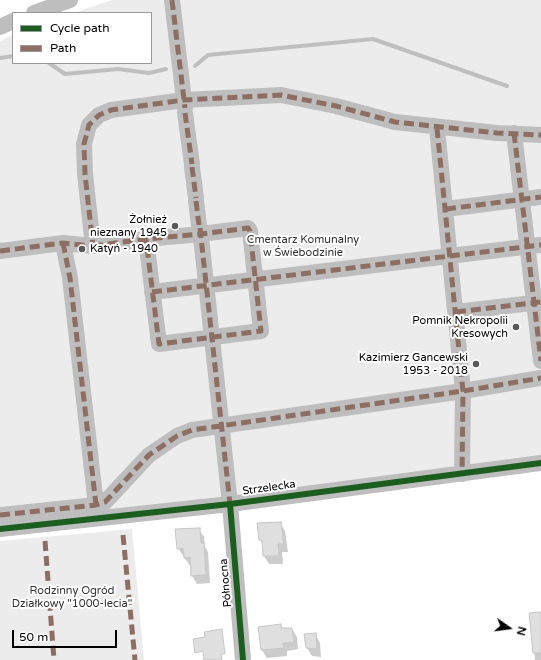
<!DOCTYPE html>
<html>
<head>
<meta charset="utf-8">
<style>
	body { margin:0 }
	#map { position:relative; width:541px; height:660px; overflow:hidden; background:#fff; font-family:"Varela Round",sans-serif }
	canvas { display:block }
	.legend { position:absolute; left:12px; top:12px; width:140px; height:52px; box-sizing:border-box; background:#fff; border:1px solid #999; margin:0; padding:5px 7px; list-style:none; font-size:12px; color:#000 }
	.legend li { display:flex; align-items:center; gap:8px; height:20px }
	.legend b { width:20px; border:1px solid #999 }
	.north { position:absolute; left:489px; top:608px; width:40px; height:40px; -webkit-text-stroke:3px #fff; paint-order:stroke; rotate:104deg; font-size:11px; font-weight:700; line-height:16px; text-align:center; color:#000 }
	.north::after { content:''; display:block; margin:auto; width:14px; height:18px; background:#000; clip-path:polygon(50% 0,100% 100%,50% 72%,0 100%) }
	.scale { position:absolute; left:12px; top:630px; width:105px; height:18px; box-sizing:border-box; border:2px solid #000; border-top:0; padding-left:5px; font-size:12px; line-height:14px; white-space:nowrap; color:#000; -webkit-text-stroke:3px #fff; paint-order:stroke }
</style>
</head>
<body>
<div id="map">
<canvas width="541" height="660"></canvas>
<ul class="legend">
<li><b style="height:5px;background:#1b5e20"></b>Cycle path</li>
<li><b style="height:5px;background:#8d6e63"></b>Path</li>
</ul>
<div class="north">N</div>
<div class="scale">50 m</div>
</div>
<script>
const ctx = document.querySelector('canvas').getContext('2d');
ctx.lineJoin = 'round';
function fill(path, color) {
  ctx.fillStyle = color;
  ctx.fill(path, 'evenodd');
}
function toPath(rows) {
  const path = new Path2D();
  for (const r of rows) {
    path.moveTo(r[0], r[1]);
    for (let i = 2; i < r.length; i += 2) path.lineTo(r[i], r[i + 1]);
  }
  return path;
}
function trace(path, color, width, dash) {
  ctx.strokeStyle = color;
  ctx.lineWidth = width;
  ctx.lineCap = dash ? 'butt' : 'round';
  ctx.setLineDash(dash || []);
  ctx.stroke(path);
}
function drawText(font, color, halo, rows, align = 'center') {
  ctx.font = font + ' "Varela Round",sans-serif';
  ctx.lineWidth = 4;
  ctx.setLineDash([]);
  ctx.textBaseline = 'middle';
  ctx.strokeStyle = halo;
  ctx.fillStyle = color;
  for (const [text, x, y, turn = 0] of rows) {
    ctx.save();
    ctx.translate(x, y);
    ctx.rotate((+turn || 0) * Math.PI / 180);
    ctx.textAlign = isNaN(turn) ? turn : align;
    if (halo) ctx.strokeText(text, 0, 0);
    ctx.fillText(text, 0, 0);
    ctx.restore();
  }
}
fill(toPath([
	[112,0,541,0,541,458,479,464,126,510,0,524,0,42,13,34,13,63,151,63,151,13,73,13],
	[132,529,144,660,0,660,0,541]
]), '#ececec');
fill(toPath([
	[280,523,285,531,288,552,282,552,283,564,269,564,264,556,263,545,260,539],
	[199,529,204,537,205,547,208,552,210,583,197,584,192,576,192,566,190,566,178,548],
	[541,613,541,660,535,660,530,614],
	[281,625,283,629,292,629,297,637,298,649,287,651,287,656,267,658,262,650],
	[315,634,320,643,321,657,312,656,307,648]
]), '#0003');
trace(toPath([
	[0,58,13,56],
	[49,63,65,74,118,69,149,73,166,69],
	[195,66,208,55,373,39,507,86]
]), '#bfbfbf', 4);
const building = toPath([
	[281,522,284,544,278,544,279,556,263,556,262,540,259,540,257,523,281,522],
	[200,528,201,543,204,543,206,575,191,576,190,557,184,558,183,548,177,549,175,529,200,528],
	[541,612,541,653,533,653,529,613,541,612],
	[281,624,281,628,292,628,294,642,283,643,284,648,261,650,258,627,281,624],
	[222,629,225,654,221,654,222,660,204,660,203,651,195,653,193,639,205,637,204,632,222,629],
	[316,633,317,649,306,648,304,634,316,633]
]);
fill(building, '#dfdfdf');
trace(building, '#c7c7c7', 1);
trace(toPath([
	[172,0,185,108],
	[34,13,70,0],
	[0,27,13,21],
	[185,113,192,164],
	[437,128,463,391,462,474],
	[514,133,541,361],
	[192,167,196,198],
	[196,201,199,225],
	[446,209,541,197],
	[200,228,230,504,243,660],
	[63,243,70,278,96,505],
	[93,246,146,239,201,234,248,228,250,231,261,331,159,344,146,239],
	[0,251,63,243,93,246,85,174,84,144,89,125,99,115,111,110,184,100,281,95,336,106,395,122,497,133,541,135],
	[152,292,541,245],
	[456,312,541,302],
	[0,515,96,505,105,502,149,455,177,436,192,430,463,391,541,378],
	[0,529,230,504,541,463]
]), '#bebebe', 16);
trace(toPath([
	[172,0,185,108],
	[185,113,192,164],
	[437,128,463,391,462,474],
	[514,133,541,361],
	[192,167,196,198],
	[196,201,199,225],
	[446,209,541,197],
	[200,228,230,504],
	[63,243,70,278,96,505],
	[93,246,146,239,201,234,248,228,250,231,261,331,159,344,146,239],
	[0,251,63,243,93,246,85,174,84,144,89,125,99,115,111,110,184,100,281,95,336,106,395,122,497,133,541,135],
	[152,292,541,245],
	[456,312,541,302],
	[0,515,96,505,105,502,149,455,177,436,192,430,463,391,541,378],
	[123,535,135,660],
	[45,541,54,660]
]), '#8d6e63', 5, [10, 5]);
trace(toPath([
	[230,504,243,660],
	[0,529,230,504,541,463]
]), '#1b5e20', 6);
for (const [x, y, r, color] of [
	[175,226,4,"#595959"],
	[82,249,4,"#595959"],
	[516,327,4,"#595959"],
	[476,364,4,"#595959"]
]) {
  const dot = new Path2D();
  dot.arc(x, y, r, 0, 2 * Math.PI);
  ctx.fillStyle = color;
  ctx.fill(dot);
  trace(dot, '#fff', 1.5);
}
drawText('11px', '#000', '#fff', [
	["Żołnież",167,220],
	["nieznany 1945",167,233],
	["Katyń - 1940",90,249,"left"],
	["Pomnik Nekropolii",508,321],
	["Kresowych",508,334],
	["Kazimierz Gancewski",468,358],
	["1953 - 2018",468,371]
], 'right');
drawText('11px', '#333', '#fff', [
	["Cmentarz Komunalny",303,240],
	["w Świebodzinie",303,253],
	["Rodzinny Ogród",72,591],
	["Działkowy \"1000-lecia\"",72,604]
]);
drawText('11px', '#000', '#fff', [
	["Strzelecka",269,488,-8],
	["Północna",226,583,-95]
]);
</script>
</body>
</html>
